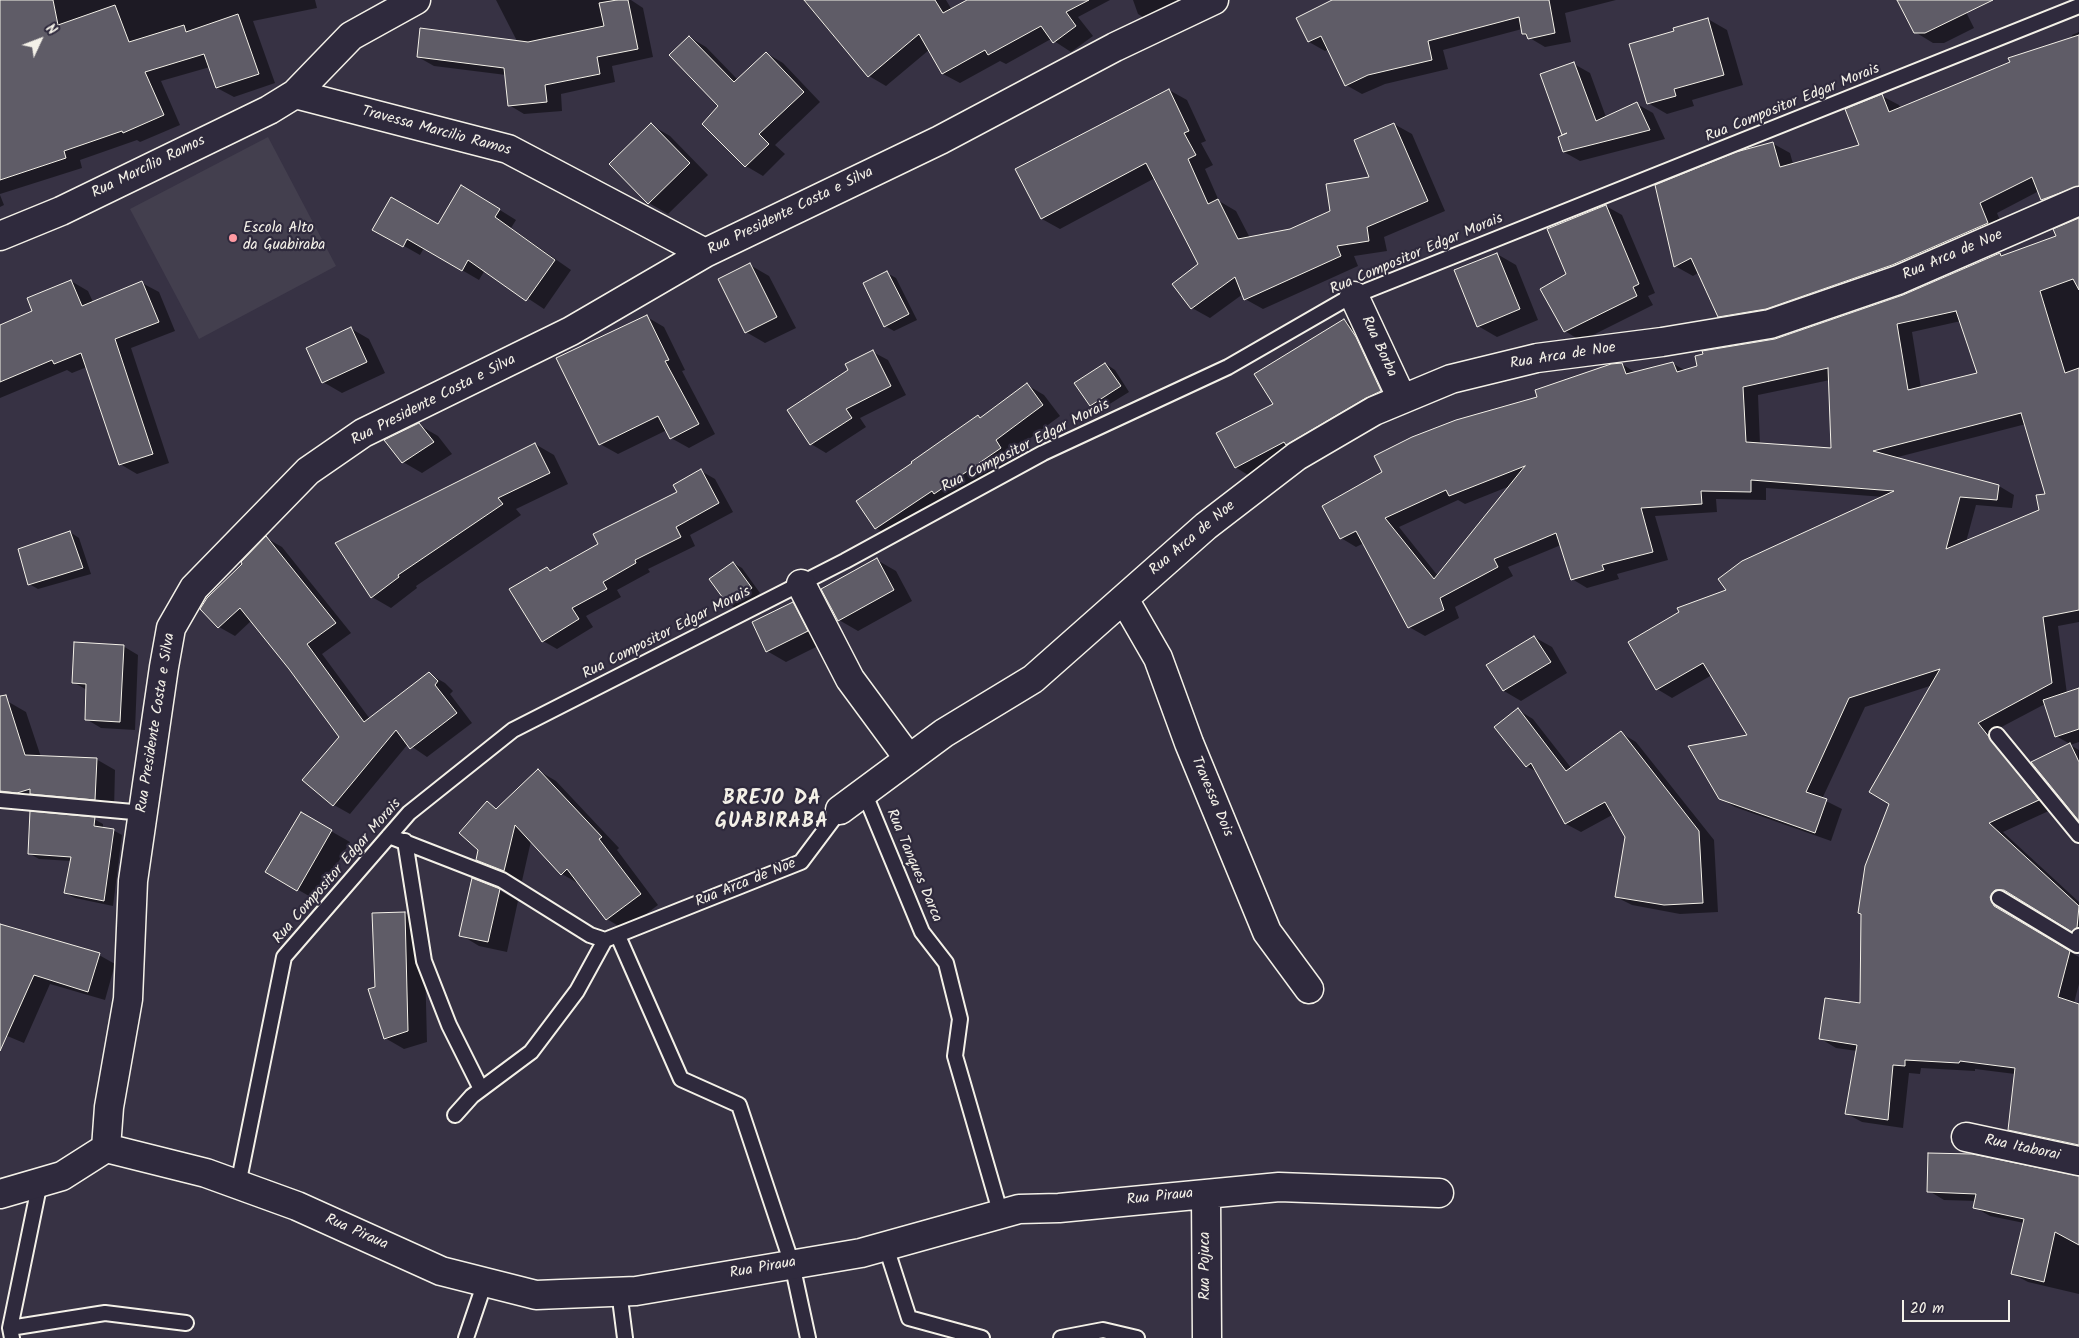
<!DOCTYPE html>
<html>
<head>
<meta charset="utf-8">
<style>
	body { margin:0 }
	#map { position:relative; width:2079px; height:1338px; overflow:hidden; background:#373244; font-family:Kalam,sans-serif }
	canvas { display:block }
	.north { position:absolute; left:15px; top:15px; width:50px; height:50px; -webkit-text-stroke:4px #2f2a3d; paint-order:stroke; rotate:47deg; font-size:14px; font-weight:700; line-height:20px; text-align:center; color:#f4f1e8 }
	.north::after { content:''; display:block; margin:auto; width:18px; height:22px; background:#f4f1e8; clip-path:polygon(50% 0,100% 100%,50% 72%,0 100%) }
	.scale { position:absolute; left:1902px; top:1300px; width:108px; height:22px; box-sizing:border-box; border:2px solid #f4f1e8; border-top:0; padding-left:6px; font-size:15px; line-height:18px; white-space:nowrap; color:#f4f1e8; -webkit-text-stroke:4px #2f2a3d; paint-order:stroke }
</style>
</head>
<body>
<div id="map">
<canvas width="2079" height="1338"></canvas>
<div class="north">N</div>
<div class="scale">20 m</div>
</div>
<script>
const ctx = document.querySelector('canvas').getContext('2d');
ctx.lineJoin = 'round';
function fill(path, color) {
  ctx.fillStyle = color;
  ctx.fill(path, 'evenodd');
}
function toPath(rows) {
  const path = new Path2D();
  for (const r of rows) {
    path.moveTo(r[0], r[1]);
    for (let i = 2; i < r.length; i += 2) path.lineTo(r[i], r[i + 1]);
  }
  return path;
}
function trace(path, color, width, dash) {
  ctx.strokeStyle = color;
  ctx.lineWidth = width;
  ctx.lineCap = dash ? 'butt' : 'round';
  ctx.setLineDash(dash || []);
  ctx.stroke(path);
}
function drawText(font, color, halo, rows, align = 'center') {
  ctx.font = font + ' Kalam,sans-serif';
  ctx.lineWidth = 4.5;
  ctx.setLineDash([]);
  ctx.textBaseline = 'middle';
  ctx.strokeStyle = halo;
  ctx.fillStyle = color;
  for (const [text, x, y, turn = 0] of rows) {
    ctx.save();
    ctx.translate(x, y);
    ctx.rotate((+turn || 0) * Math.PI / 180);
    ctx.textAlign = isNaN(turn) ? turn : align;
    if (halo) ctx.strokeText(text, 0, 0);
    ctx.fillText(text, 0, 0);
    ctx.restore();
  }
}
fill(toPath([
	[268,137,336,266,199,339,130,209]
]), '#433f4e');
fill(toPath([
	[36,0,315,0,317,8,253,21,275,83,234,97,217,88,210,67,161,81,180,125,140,142,137,140,80,160,82,168,0,194,0,1],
	[496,0,631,0,643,8,653,57,612,66,615,82,561,94,562,111,524,114,509,105,506,75,434,66,418,57,517,41],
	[803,0,946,0,952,10,969,0,1110,0,1078,17,1093,36,1071,52,1051,39,1006,64,1000,61,960,83,943,74,929,50,886,86,869,76],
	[1133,0,1186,0,1155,24,1138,14],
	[1335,0,1616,0,1565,13,1571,42,1545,47,1523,34,1522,29,1443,50,1448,69,1385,84,1362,94,1346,85,1329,49,1325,51,1309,42,1298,18],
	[1899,0,1986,0,1966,12,1974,28,1944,43,1933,43,1915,32],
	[1708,19,1727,30,1743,85,1692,100,1694,106,1667,114,1648,103,1676,32],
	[2079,32,2079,201,2060,209,2042,200,2039,191,1997,213,2005,233,1737,326,1719,316,1698,273,1693,276,1675,266,1772,143,1790,153,1793,164,1861,145,1882,96,1899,105,1901,109,2073,38,2072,35],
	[689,37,706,47,738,80,766,53,783,63,820,102,775,145,785,154,763,176,746,166,703,124,720,106],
	[1574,64,1590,73,1606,117,1637,104,1653,113,1665,139,1580,161,1564,152,1565,135,1563,134],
	[1169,90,1187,100,1206,141,1201,143,1213,165,1205,169,1219,201,1236,211,1250,238,1290,230,1332,212,1371,177,1394,124,1412,134,1445,211,1384,237,1387,251,1354,256,1358,266,1263,309,1245,299,1243,294,1210,318,1192,308,1199,265,1155,178,1060,229,1042,219],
	[651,125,670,136,708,175,668,214,649,203,611,164],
	[0,195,4,205,0,207],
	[479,197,516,220,511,228,571,270,544,309,485,270,479,280,424,248,420,255,374,229,438,226],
	[1606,206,1622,215,1655,293,1648,296,1653,305,1581,341,1565,331,1568,275],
	[2070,233,2079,238,2079,622,2058,626,2067,694,2079,690,2079,742,2070,745,2079,750,2079,819,2033,763,2070,744,2056,736,2045,704,1992,732,2053,809,2003,832,2079,902,2079,934,2029,904,2008,886,2007,888,1991,879,1971,952,1986,961,1986,1002,2025,1007,2044,937,2079,957,2079,984,2074,1003,2079,1005,2079,1150,2025,1138,2009,1129,2015,1074,1975,1069,1975,1071,1921,1068,1920,1074,1909,1073,1903,1128,1862,1122,1847,1114,1857,1051,1836,1048,1821,1039,1826,999,1861,1005,1862,914,1859,913,1866,866,1891,803,1870,792,1933,685,1865,707,1822,799,1842,809,1831,841,1735,807,1719,798,1690,747,1749,736,1712,675,1672,698,1657,689,1629,642,1680,613,1679,609,1728,591,1720,579,1743,562,1884,497,1766,488,1766,500,1716,499,1717,512,1655,516,1668,560,1617,574,1619,579,1587,588,1572,579,1561,545,1508,567,1513,576,1455,607,1459,618,1425,636,1409,627,1364,543,1356,547,1341,538,1323,506,1383,473,1375,457,1413,439,1456,422,1539,398,1537,390,1611,366,1622,364,1636,373,1672,363,1686,371,1699,367,1697,357,1704,355,1704,352,1775,340,1904,296,2000,254,2004,256],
	[1961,321,1978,374,1921,388,1912,332],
	[1830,380,1833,449,1760,444,1758,395],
	[2026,424,2047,495,2038,496,2040,511,1966,542,1976,505,2012,508,2014,495,1999,486,1894,458],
	[1510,486,1438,576,1399,527,1458,500,1465,504],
	[1497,254,1516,265,1538,320,1497,337,1478,326],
	[750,265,769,276,796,328,765,343,746,332],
	[887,273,896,278,917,320,894,331,885,326],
	[71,281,88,291,93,302,142,283,159,292,175,331,131,348,169,463,137,474,120,464,87,367,72,373,67,370,0,398,0,326,34,312],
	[647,317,664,327,685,370,682,371,715,434,689,448,671,438,667,430,618,454,600,444,558,358],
	[1344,320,1362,331,1398,401,1253,478,1235,467,1275,404],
	[350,328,369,339,385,373,342,393,323,382],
	[873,352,888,360,906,395,860,418,866,427,826,453,811,444,850,370],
	[1106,364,1115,370,1129,392,1100,410,1090,405],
	[1027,385,1044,395,1060,416,1013,451,1018,458,952,503,893,538,876,528,914,464,978,416,982,418],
	[419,425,438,436,452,454,422,473,403,462],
	[535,444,554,455,568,484,516,509,521,515,416,586,417,588,391,608,372,597],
	[701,471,715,479,733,512,690,535,695,546,648,569,650,572,617,590,621,597,586,616,593,627,557,649,543,641,547,568,552,571,600,545,679,492],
	[70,532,79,538,91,574,38,589,29,584],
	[266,538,282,547,351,633,322,654,370,719,429,674,445,683,453,691,450,694,472,723,427,757,408,744,350,814,334,805,340,737,252,620,235,636,219,627,244,564],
	[877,560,896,571,912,601,858,631,839,620],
	[733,563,742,568,760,593,738,610,729,604],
	[793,604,812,615,826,642,786,662,767,651,753,623],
	[1534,637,1552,647,1567,673,1521,701,1504,691,1488,665],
	[123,646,138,655,135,730,101,728,86,719,87,690,73,682],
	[7,701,26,712,41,757,96,759,115,770,114,810,20,802,1,791,0,703],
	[1518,710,1533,719,1572,769,1621,733,1636,742,1714,840,1718,912,1680,914,1632,905,1616,897,1626,837,1614,814,1581,832,1566,824,1537,772,1526,766],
	[539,771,556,781,619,848,617,850,658,905,625,930,607,919,581,885,562,874,531,841,522,881,495,870,477,860,487,803,498,809],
	[301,814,350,842,316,900,267,872],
	[94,819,103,824,103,829,113,830,122,835,113,906,75,898,65,893,71,861,39,859,30,854],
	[499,890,518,901,507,952,479,946,461,935],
	[405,913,424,924,427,1042,404,1049,385,1038,376,988],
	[0,941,99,955,115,964,105,1000,50,984,24,1043,0,1033],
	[2079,1177,2079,1294,2028,1282,2013,1274,2024,1223,1990,1216,1974,1207,1976,1201,1944,1200,1929,1191]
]), '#0007');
const building = toPath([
	[0,0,53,0,58,25,115,5,129,42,184,25,186,32,238,14,259,74,216,88,204,54,145,72,164,115,123,133,122,131,64,151,66,158,0,180,0,0],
	[617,0,628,0,638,49,597,57,600,74,545,85,547,102,508,106,504,68,417,57,420,28,528,42,604,26,599,3,617,0],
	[804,0,935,0,943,13,967,0,1089,0,1066,12,1076,26,1053,43,1041,26,988,55,985,50,942,74,919,34,868,77,804,0],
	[1332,0,1549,0,1555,33,1528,39,1526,34,1522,34,1519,17,1428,41,1432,60,1368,75,1345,86,1321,36,1308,42,1296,18,1332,0],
	[1897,0,1993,0,1925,33,1914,33,1897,0],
	[1708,18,1724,75,1674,89,1676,96,1647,104,1629,44,1674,31,1673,28,1708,18],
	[2079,35,2079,186,2041,200,2032,177,1980,203,1988,223,1892,265,1766,309,1718,317,1691,258,1674,267,1655,185,1736,152,1773,142,1780,167,1859,145,1845,109,1882,94,1889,112,2010,62,2008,58,2079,35],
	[689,36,734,82,766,52,804,92,759,134,769,144,745,167,702,124,718,106,669,55,689,36],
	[1574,62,1596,121,1637,102,1650,130,1563,152,1558,137,1567,133,1562,135,1540,74,1574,62],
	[1169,89,1189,131,1184,133,1196,155,1188,159,1208,204,1218,199,1238,239,1290,229,1330,211,1326,184,1369,177,1354,140,1394,123,1428,201,1367,227,1369,241,1337,246,1341,256,1244,300,1235,277,1191,309,1172,284,1198,264,1146,163,1041,219,1015,169,1169,89],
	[651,123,690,163,648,204,609,164,651,123],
	[461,185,500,209,495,217,555,260,526,301,468,260,462,271,407,239,403,247,372,230,391,197,438,224,461,185],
	[1606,205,1639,284,1633,287,1637,296,1564,332,1540,289,1566,274,1547,229,1606,205],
	[2079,218,2079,290,2073,279,2040,291,2065,373,2079,368,2079,610,2043,617,2052,683,1978,723,2039,800,1989,823,2079,906,2077,928,2072,932,2004,890,1995,890,1990,897,1994,906,2070,951,2058,997,2079,1004,2079,1145,2008,1130,2015,1068,1960,1061,1959,1063,1905,1060,1905,1066,1893,1065,1888,1120,1845,1114,1857,1045,1819,1039,1825,998,1860,1003,1861,914,1858,913,1865,866,1889,804,1869,792,1940,669,1849,698,1806,792,1827,799,1815,833,1719,799,1688,746,1747,735,1703,663,1656,690,1628,642,1679,612,1677,608,1726,590,1718,579,1742,561,1894,491,1751,480,1751,492,1701,491,1702,504,1641,508,1653,552,1602,565,1604,570,1571,580,1556,533,1494,559,1498,567,1440,598,1444,610,1408,628,1356,531,1340,539,1322,506,1382,472,1374,456,1412,437,1456,420,1537,397,1535,390,1611,364,1622,363,1626,374,1673,362,1677,372,1697,366,1695,356,1703,354,1702,351,1775,339,1903,295,2000,253,2001,256,2056,236,2053,229,2079,218],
	[1956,311,1977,373,1908,390,1897,324,1956,311],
	[1828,368,1831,448,1746,442,1743,387,1828,368],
	[2021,413,2045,494,2036,495,2039,510,1946,549,1960,497,1997,500,1999,485,1873,451,2021,413],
	[1525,466,1434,579,1385,518,1446,490,1449,496,1525,466],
	[1497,253,1520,309,1477,327,1454,270,1497,253],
	[750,263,777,317,745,333,718,279,750,263],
	[887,271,909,314,884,327,863,283,887,271],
	[71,280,82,306,142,281,159,322,115,339,153,454,119,465,81,353,54,364,52,360,0,382,0,325,32,311,27,298,71,280],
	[647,315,669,360,665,361,699,424,670,439,658,416,599,445,556,358,647,315],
	[1344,319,1356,337,1381,391,1366,398,1286,445,1284,442,1235,468,1216,433,1273,404,1254,374,1344,319],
	[351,327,367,362,322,383,306,348,351,327],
	[873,350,891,386,846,409,852,418,810,445,787,410,848,370,845,364,873,350],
	[1105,363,1121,386,1090,406,1074,383,1105,363],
	[1027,383,1043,405,996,440,1001,448,934,494,932,491,875,529,856,501,912,463,911,462,978,415,980,418,1027,383],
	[419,423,434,442,402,463,384,440,419,423],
	[535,443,550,473,498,498,503,504,398,575,399,577,371,598,335,543,535,443],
	[701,469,719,503,676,527,681,537,635,560,636,563,603,582,607,589,572,608,579,619,542,642,509,589,547,567,550,571,598,544,593,534,677,492,673,485,701,469],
	[70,531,83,568,28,585,18,549,70,531],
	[266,536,336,623,307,644,364,722,429,672,438,681,435,685,457,713,410,749,396,730,333,806,302,780,339,737,289,669,240,608,218,628,200,609,207,598,242,564,241,562,266,536],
	[877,558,894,590,838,621,821,589,877,558],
	[733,562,752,588,728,605,709,579,733,562],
	[793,602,808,631,766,652,752,622,793,602],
	[1534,636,1551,662,1503,691,1486,665,1534,636],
	[74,642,124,645,120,722,85,720,86,684,72,683,74,642],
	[2079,688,2079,729,2055,737,2043,700,2079,688],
	[6,695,25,755,97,758,95,800,30,794,30,789,17,793,0,791,0,696,6,695],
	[1518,708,1566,771,1621,731,1699,831,1703,903,1664,905,1615,897,1625,837,1605,802,1565,824,1531,763,1526,767,1494,727,1518,708],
	[2070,743,2079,762,2079,821,2031,762,2070,743],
	[538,769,602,837,599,839,641,894,606,920,567,869,561,875,515,825,504,871,476,860,478,850,459,833,487,801,496,809,538,769],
	[30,811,95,817,94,826,114,829,104,901,64,893,71,857,28,854,30,811],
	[301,812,332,830,297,891,265,872,301,812],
	[472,878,500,889,488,942,459,936,472,878],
	[405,912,408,1031,384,1039,368,989,375,987,372,913,405,912],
	[0,924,100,953,88,992,34,975,0,1051,0,924],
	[1928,1153,1972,1154,2079,1176,2079,1245,2055,1232,2044,1282,2011,1274,2024,1219,1973,1208,1976,1194,1927,1192,1928,1153]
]);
fill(building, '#5f5c67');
trace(building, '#f4f1e8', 1);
const service = toPath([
	[1997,735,2079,835],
	[864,792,922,932,946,963,960,1019,955,1056,999,1208],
	[0,800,144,813],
	[389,836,502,880,590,935,605,940,801,862,840,810],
	[405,841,424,961,449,1025,481,1089],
	[1999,898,2077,945,2079,936],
	[618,936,681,1079,739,1105,792,1264,808,1338],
	[455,1115,472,1096,531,1052,577,991,605,940],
	[238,1185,284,957,409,813,513,730,845,561,1043,453,1228,367,1346,299,2079,6],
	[886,1247,909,1318,982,1338],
	[619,1291,625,1338],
	[10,1328,105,1313,186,1323],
	[12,1338,10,1328,40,1182],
	[466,1338,485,1282],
	[1061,1338,1103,1330,1137,1338]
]);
const minor = toPath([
	[295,94,508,149,705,253],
	[0,236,61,211,269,110,295,94,351,36,416,0],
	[1354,296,1402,399],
	[801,584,850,679,909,759],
	[1124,599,1158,658,1189,743,1267,932,1309,989],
	[840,810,944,733,1033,679,1206,526,1297,456,1374,411,1451,379,1537,358,1662,342,1770,324,1898,280,2079,201],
	[1966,1137,2079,1161],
	[106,1148,109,1107,128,999,133,881,164,667,171,628,194,588,308,471,363,433,571,331,705,253,940,140,1115,47,1214,0],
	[106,1148,206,1173,297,1206,441,1271,536,1295,636,1291,861,1253,1019,1209,1059,1208,1279,1187,1439,1193],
	[0,1194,62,1176,106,1148],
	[1206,1194,1207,1338]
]);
trace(service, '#f4f1e8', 18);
trace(minor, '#f4f1e8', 31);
trace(service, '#2f2a3d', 14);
trace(minor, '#2f2a3d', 28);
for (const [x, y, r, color] of [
	[233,238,5,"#ff9aa2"]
]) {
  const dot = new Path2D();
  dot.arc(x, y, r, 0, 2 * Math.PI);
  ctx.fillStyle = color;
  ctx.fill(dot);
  trace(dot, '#2f2a3d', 2);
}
drawText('15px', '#f4f1e8', '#2f2a3d', [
	["Rua Compositor Edgar Morais",1793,104,-22],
	["Travessa Marcilio Ramos",436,132,15],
	["Rua Marcílio Ramos",149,168,-26],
	["Rua Presidente Costa e Silva",791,212,-26],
	["Rua Compositor Edgar Morais",1417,255,-23],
	["Rua Arca de Noe",1953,256,-23],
	["Rua Borba",1378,347,65],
	["Rua Arca de Noe",1563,357,-9],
	["Rua Presidente Costa e Silva",434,401,-27],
	["Rua Compositor Edgar Morais",1026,447,-27],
	["Rua Arca de Noe",1193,539,-40],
	["Rua Compositor Edgar Morais",667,634,-27],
	["Rua Presidente Costa e Silva",157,723,-81],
	["Travessa Dois",1211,797,67],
	["Rua Tanques Darca",913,866,67],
	["Rua Compositor Edgar Morais",338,872,-49],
	["Rua Arca de Noe",746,884,-22],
	["Rua Itaborai",2022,1149,12],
	["Rua Piraua",1160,1198,-6],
	["Rua Piraua",356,1233,24],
	["Rua Pojuca",1206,1266,-90],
	["Rua Piraua",763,1269,-10]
]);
drawText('15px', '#f4f1e8', '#2f2a3d', [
	["Escola Alto",243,229],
	["da Guabiraba",243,246]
], 'left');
ctx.letterSpacing = '1px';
drawText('bold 20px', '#f4f1e8', '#2f2a3d', [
	["BREJO DA",772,801],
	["GUABIRABA",772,824]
]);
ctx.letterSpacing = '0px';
</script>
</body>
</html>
